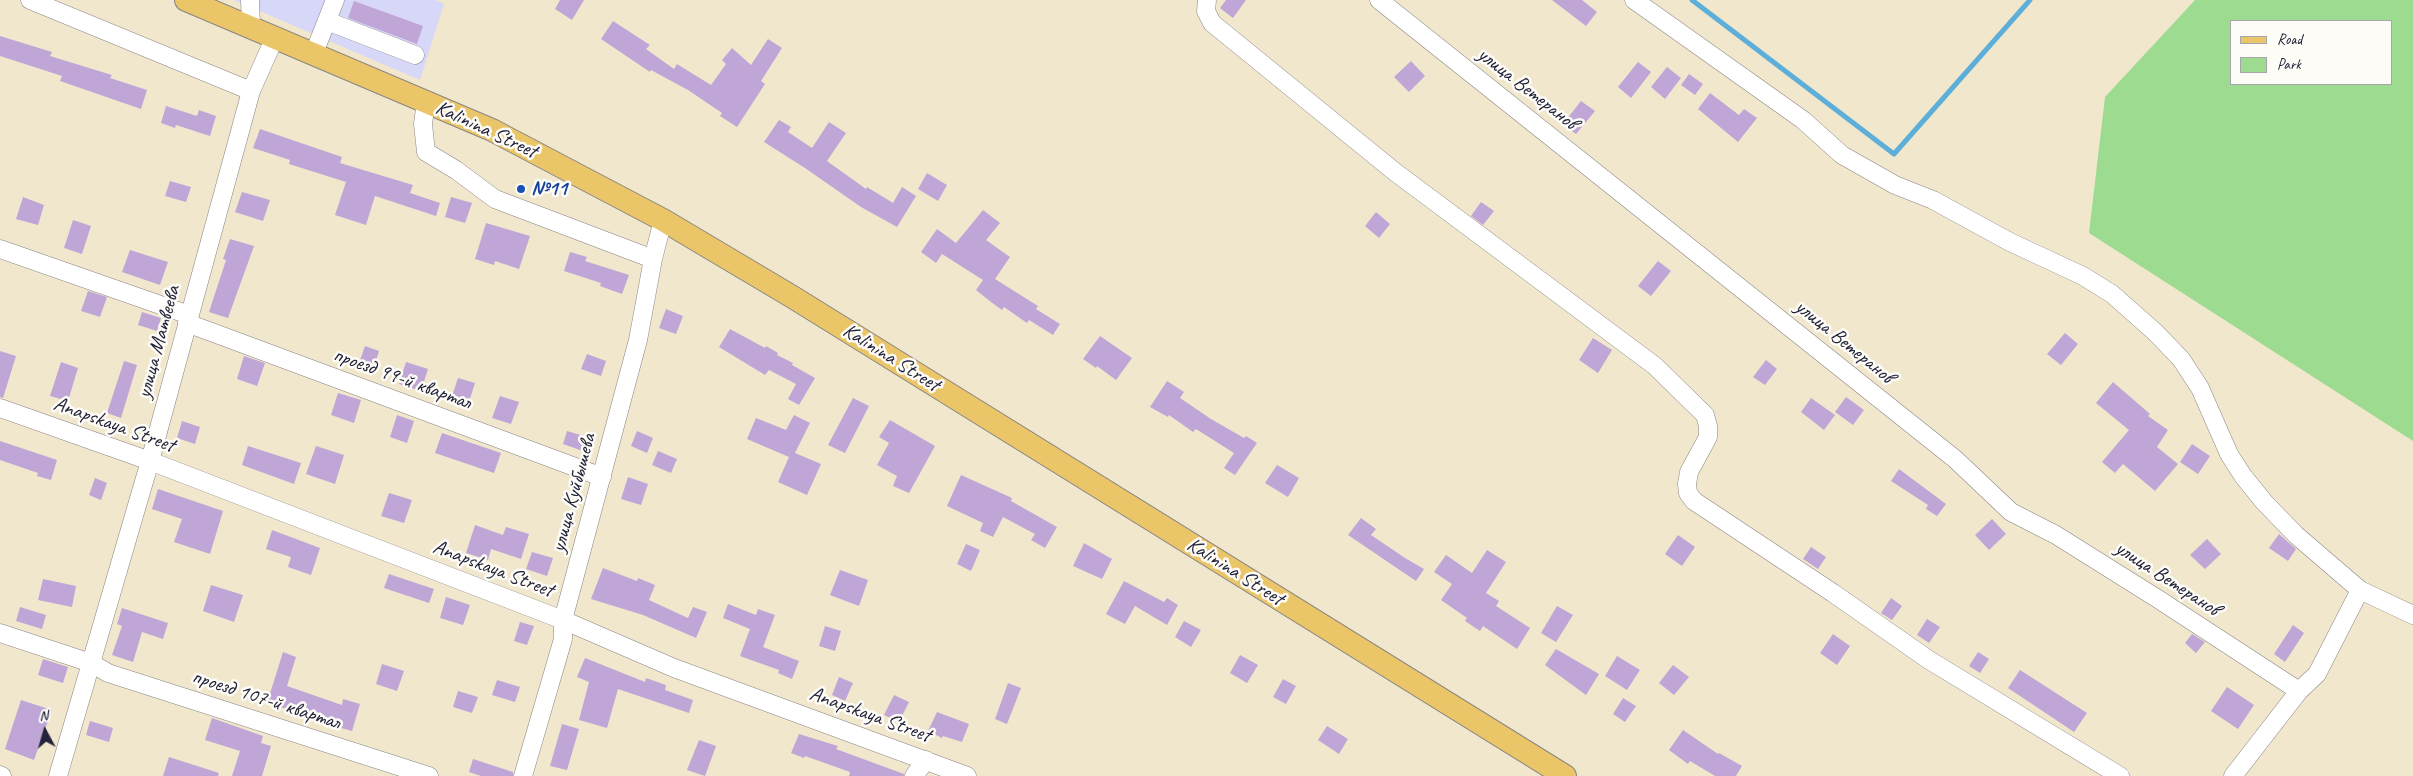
<!DOCTYPE html>
<html>
<head>
<meta charset="utf-8">
<style>
	body { margin:0 }
	#map { position:relative; width:2413px; height:776px; overflow:hidden; background:#f1e7cd; font-family:Caveat,sans-serif }
	canvas { display:block }
	.legend { position:absolute; left:2230px; top:20px; width:162px; height:65px; box-sizing:border-box; background:#fdfcf7; border:1px solid #a5a5ac; margin:0; padding:6px 9px; list-style:none; font-size:15px; color:#22223b }
	.legend li { display:flex; align-items:center; gap:10px; height:25px }
	.legend b { width:25px; border:1px solid #a5a5ac }
	.north { position:absolute; left:20px; top:706px; width:50px; height:50px; -webkit-text-stroke:4px #fdfcf7; paint-order:stroke; rotate:354deg; font-size:14px; font-weight:700; line-height:20px; text-align:center; color:#22223b }
	.north::after { content:''; display:block; margin:auto; width:18px; height:22px; background:#22223b; clip-path:polygon(50% 0,100% 100%,50% 72%,0 100%) }
</style>
</head>
<body>
<div id="map">
<canvas width="2413" height="776"></canvas>
<ul class="legend">
<li><b style="height:6px;background:#eac669"></b>Road</li>
<li><b style="height:14px;background:#9ddb90"></b>Park</li>
</ul>
<div class="north">N</div>
</div>
<script>
const ctx = document.querySelector('canvas').getContext('2d');
ctx.lineJoin = 'round';
function fill(path, color) {
  ctx.fillStyle = color;
  ctx.fill(path, 'evenodd');
}
function toPath(rows) {
  const path = new Path2D();
  for (const r of rows) {
    path.moveTo(r[0], r[1]);
    for (let i = 2; i < r.length; i += 2) path.lineTo(r[i], r[i + 1]);
  }
  return path;
}
function trace(path, color, width, dash) {
  ctx.strokeStyle = color;
  ctx.lineWidth = width;
  ctx.lineCap = dash ? 'butt' : 'round';
  ctx.setLineDash(dash || []);
  ctx.stroke(path);
}
function drawText(font, color, halo, rows, align = 'center') {
  ctx.font = font + ' Caveat,sans-serif';
  ctx.lineWidth = 5;
  ctx.setLineDash([]);
  ctx.textBaseline = 'middle';
  ctx.strokeStyle = halo;
  ctx.fillStyle = color;
  for (const [text, x, y, turn = 0] of rows) {
    ctx.save();
    ctx.translate(x, y);
    ctx.rotate((+turn || 0) * Math.PI / 180);
    ctx.textAlign = isNaN(turn) ? turn : align;
    if (halo) ctx.strokeText(text, 0, 0);
    ctx.fillText(text, 0, 0);
    ctx.restore();
  }
}
fill(toPath([
	[234,0,436,0,444,4,420,80]
]), '#d7d7f8');
fill(toPath([
	[2195,0,2413,0,2413,441,2089,233,2105,97],
	[2232,21,2392,21,2392,84,2232,84]
]), '#9ddb90');
trace(toPath([
	[1692,0,1894,154,2030,0]
]), '#5daed8', 5);
fill(toPath([
	[560,0,584,0,572,20,555,9],
	[1226,0,1246,0,1233,18,1220,8],
	[1552,0,1582,0,1597,12,1586,26],
	[354,1,423,26,417,44,348,18],
	[613,21,650,45,646,49,674,69,677,64,711,85,726,64,722,60,732,48,751,65,768,39,782,48,761,81,765,84,737,127,720,116,722,113,688,90,651,70,650,72,601,39],
	[0,36,52,52,50,56,112,75,110,78,147,90,141,109,60,81,62,76,0,56],
	[1411,61,1425,76,1409,92,1394,77],
	[1638,62,1651,72,1631,98,1618,87],
	[1667,67,1681,78,1665,99,1651,87],
	[1689,74,1703,84,1695,95,1681,85],
	[1710,93,1739,115,1744,109,1757,118,1738,142,1698,109],
	[1581,101,1595,111,1576,134,1563,124],
	[166,106,197,116,199,110,216,116,210,136,176,125,175,128,161,123],
	[779,120,791,127,788,132,812,148,829,122,846,133,827,161,866,189,867,187,893,203,902,187,916,196,897,227,861,207,805,168,764,142],
	[260,129,342,157,340,163,413,185,410,193,440,203,436,216,375,196,366,225,335,215,346,182,289,164,290,160,253,148],
	[927,173,947,185,938,201,918,189],
	[170,181,191,187,186,202,165,196],
	[242,192,270,200,263,221,235,212],
	[23,197,44,205,38,225,16,219],
	[451,197,472,203,465,223,445,217],
	[1481,202,1494,211,1483,225,1471,216],
	[983,210,1000,223,986,240,1010,257,995,279,1038,306,1036,309,1060,324,1053,335,1029,320,1027,323,1004,307,1002,310,991,302,976,290,983,280,942,254,936,263,921,252,937,229,956,243],
	[1376,212,1390,224,1379,238,1365,226],
	[73,220,91,226,82,254,64,248],
	[486,223,530,236,519,269,495,261,494,265,475,259],
	[230,239,254,246,228,318,209,312,226,260,223,259],
	[130,250,168,262,160,285,122,272],
	[570,252,587,257,585,261,629,275,622,294,600,286,601,283,564,271],
	[1658,261,1671,271,1651,296,1638,286],
	[88,291,107,297,100,317,81,311],
	[666,309,683,316,676,334,659,328],
	[142,312,161,318,157,331,138,325],
	[730,329,765,348,766,346,778,353,777,355,793,363,792,365,815,378,799,405,788,399,796,384,769,370,765,375,719,347],
	[2065,333,2078,344,2061,365,2047,354],
	[1100,336,1132,358,1116,380,1097,366,1096,368,1083,359],
	[1593,338,1612,350,1598,373,1579,360],
	[365,346,379,351,373,371,358,366],
	[0,351,16,356,3,398,0,397],
	[587,354,606,361,601,376,581,369],
	[244,356,265,363,257,386,237,379],
	[1766,360,1777,369,1765,385,1753,377],
	[124,361,137,365,121,418,107,413],
	[61,362,78,368,68,401,50,396],
	[406,362,428,369,421,391,399,384],
	[458,378,475,383,467,408,450,402],
	[1167,381,1184,392,1180,398,1211,419,1244,438,1246,436,1257,443,1235,475,1224,468,1234,453,1196,429,1193,432,1169,415,1168,417,1150,407],
	[2113,382,2150,414,2148,416,2168,430,2157,447,2178,464,2155,491,2123,464,2115,473,2102,462,2129,430,2096,403],
	[338,393,361,400,354,423,331,415],
	[500,396,519,402,511,424,492,418],
	[1846,397,1864,410,1853,425,1835,412],
	[853,398,869,406,845,453,828,445],
	[1811,398,1835,415,1824,430,1801,412],
	[397,415,414,421,407,443,390,437],
	[794,415,810,423,795,453,821,464,807,495,778,482,789,457,747,439,756,418,786,430],
	[890,420,935,446,909,493,893,486,897,476,877,465,889,443,879,437],
	[182,421,200,427,195,444,177,438],
	[567,431,587,437,583,451,563,444],
	[637,431,653,438,647,453,631,446],
	[442,433,501,453,494,473,435,453],
	[0,441,57,460,51,480,37,476,38,473,0,460],
	[2192,444,2210,456,2198,474,2180,462],
	[248,446,301,463,294,484,242,465],
	[316,446,344,455,335,484,306,474],
	[658,451,677,459,671,473,652,465],
	[1277,465,1299,478,1288,497,1265,483],
	[1899,469,1946,504,1937,516,1926,509,1928,505,1891,481],
	[961,475,1012,498,1011,501,1057,527,1045,548,1031,540,1035,534,1003,517,993,537,980,531,983,523,947,506],
	[628,477,648,484,641,505,621,499],
	[95,478,107,483,101,500,89,495],
	[158,489,223,511,210,554,174,542,182,519,152,509],
	[389,493,412,500,404,523,381,516],
	[1361,518,1376,529,1371,535,1405,558,1424,569,1416,581,1348,535],
	[1992,519,2006,534,1989,550,1975,535],
	[475,525,503,535,506,527,529,534,521,559,491,549,488,560,466,553],
	[272,530,320,548,311,575,288,567,291,557,266,549],
	[2279,534,2296,549,2288,561,2269,548],
	[1678,535,1695,547,1682,566,1665,554],
	[2207,539,2221,554,2205,569,2190,555],
	[1084,543,1112,559,1102,579,1073,566],
	[966,544,980,550,971,571,957,564],
	[1811,547,1826,557,1818,569,1803,559],
	[1487,550,1506,562,1486,593,1499,601,1496,606,1530,628,1517,649,1483,626,1480,631,1465,621,1467,618,1441,600,1452,584,1434,572,1446,555,1472,573],
	[532,552,553,558,547,576,526,569],
	[603,568,637,581,638,578,655,585,649,600,688,618,693,607,707,612,696,638,643,615,591,599],
	[840,570,868,580,859,606,830,595],
	[389,574,434,589,429,603,384,588],
	[43,579,76,586,72,607,38,600],
	[1124,581,1164,602,1167,598,1178,605,1167,625,1135,606,1125,624,1106,614],
	[211,585,243,595,234,622,203,611],
	[446,597,470,605,463,625,440,618],
	[1891,598,1902,606,1892,620,1881,613],
	[728,604,756,615,758,609,775,615,763,647,799,661,792,679,778,673,779,670,740,656,750,629,723,618],
	[1557,606,1573,615,1556,642,1541,633],
	[20,607,46,615,42,629,16,621],
	[122,608,168,623,163,639,142,632,133,662,112,655,122,626,117,624],
	[1927,619,1940,627,1929,643,1917,635],
	[1184,621,1201,630,1191,647,1175,637],
	[520,622,534,626,527,645,514,641],
	[2293,625,2304,633,2285,662,2274,654],
	[825,626,841,631,835,651,819,646],
	[1833,634,1850,646,1837,665,1820,653],
	[2192,634,2205,642,2196,653,2185,643],
	[1556,649,1599,674,1586,695,1545,665],
	[283,652,296,657,287,686,342,705,343,699,360,704,352,731,295,715,296,712,267,703],
	[1978,652,1989,659,1980,673,1969,666],
	[1240,655,1258,665,1247,683,1230,673],
	[1617,656,1640,670,1627,690,1605,676],
	[585,658,645,682,646,678,666,685,665,690,693,700,689,713,618,689,607,728,579,720,589,682,577,677],
	[43,659,68,667,63,683,38,675],
	[382,664,404,671,397,691,376,684],
	[1673,665,1689,677,1674,695,1659,683],
	[2020,670,2087,713,2074,732,2008,688],
	[839,677,853,683,845,701,832,695],
	[1283,679,1296,686,1286,704,1273,697],
	[497,680,520,687,515,702,492,695],
	[1008,683,1021,688,1007,724,995,719],
	[2227,687,2254,705,2238,729,2211,711],
	[458,691,478,697,472,713,453,707],
	[894,695,909,702,899,722,884,715],
	[1623,698,1636,706,1625,722,1613,714],
	[21,700,52,710,34,760,5,749],
	[937,712,969,724,962,742,943,736,942,738,928,731],
	[212,718,263,736,261,743,271,746,262,776,232,776,240,751,205,740],
	[90,721,113,728,109,742,86,735],
	[562,724,579,729,567,770,550,766],
	[1327,726,1348,739,1339,754,1318,740],
	[1683,730,1718,754,1719,753,1742,766,1736,776,1715,776,1690,761,1688,764,1669,750],
	[799,734,838,746,836,749,904,774,904,776,849,776,850,772,805,756,804,758,791,753],
	[699,740,716,746,705,776,687,770],
	[169,757,219,773,218,776,163,776],
	[473,759,513,772,513,776,481,776,469,772]
]), '#c0a6d7');
const minor = toPath([
	[30,0,251,91],
	[250,0,251,26],
	[1207,0,1206,11,1212,23,1395,172,1655,366,1705,415,1708,426,1708,437,1689,472,1687,484,1688,493,1694,501,1833,593,1929,660,2120,776],
	[1379,0,1955,459,2011,512,2056,535,2158,599,2299,691],
	[1634,0,1803,120,1842,155,1895,185,1933,200,2010,242,2083,276,2112,294,2155,332,2181,359,2200,388,2229,454,2243,476,2264,502,2296,535,2360,590,2413,615],
	[327,21,415,55],
	[314,53,335,0],
	[426,101,423,124,426,152,456,170,495,199,653,259],
	[0,249,189,315],
	[187,323,602,477],
	[0,408,150,461,563,620,674,668,967,776],
	[0,633,91,663,108,673,429,776],
	[0,775,2,776],
	[58,776,150,461,251,91,275,37],
	[523,776,563,639,563,620,638,340,653,259,663,220],
	[914,776,926,760],
	[2233,776,2299,691,2317,674,2360,590]
]);
const major = toPath([
	[186,0,492,130,663,220,791,296,1565,776]
]);
trace(minor, '#8a8484', 19);
trace(major, '#8a8484', 24);
trace(minor, '#fff', 18);
trace(major, '#eac669', 22);
for (const [x, y, r, color] of [
	[521,189,5,"#1a4fb4"]
]) {
  const dot = new Path2D();
  dot.arc(x, y, r, 0, 2 * Math.PI);
  ctx.fillStyle = color;
  ctx.fill(dot);
  trace(dot, '#fdfcf7', 2);
}
drawText('21px', '#22223b', '#fdfcf7', [
	["улица Ветеранов",1527,89,38],
	["Kalinina Street",486,130,25],
	["улица Матвеева",159,342,-75],
	["улица Ветеранов",1844,342,39],
	["Kalinina Street",891,358,32],
	["проезд 99-й квартал",402,379,20],
	["Anapskaya Street",114,425,20],
	["улица Куйбышева",574,493,-75],
	["Anapskaya Street",493,569,21],
	["Kalinina Street",1235,572,32],
	["улица Ветеранов",2167,579,33],
	["проезд 107-й квартал",266,700,18],
	["Anapskaya Street",870,715,20]
]);
drawText('bold 21px', '#164399', '#fdfcf7', [
	["№11",531,189]
], 'left');
</script>
</body>
</html>
